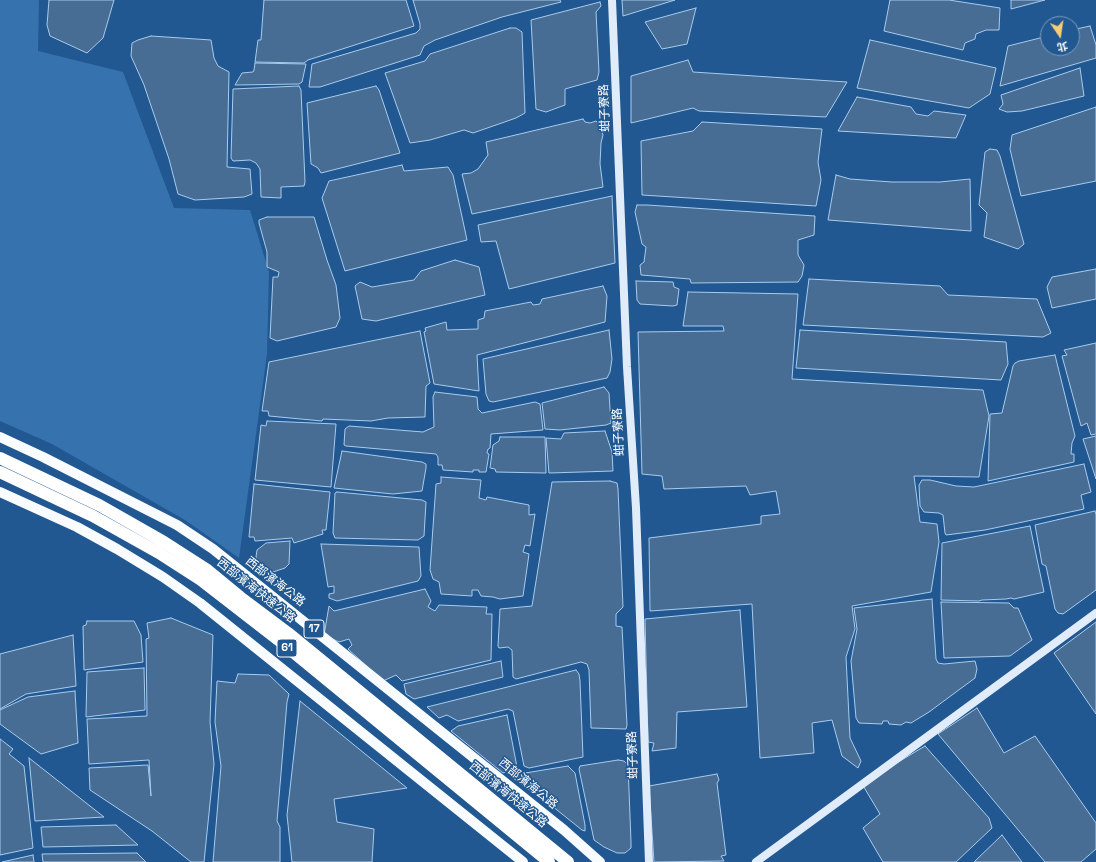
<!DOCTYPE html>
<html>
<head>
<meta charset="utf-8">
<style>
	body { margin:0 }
	#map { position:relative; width:1096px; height:862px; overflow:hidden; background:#225891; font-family:"Space Grotesk","Noto Sans TC",sans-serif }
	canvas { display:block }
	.north { position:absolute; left:1040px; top:16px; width:40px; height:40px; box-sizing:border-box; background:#225891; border:1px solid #7a9bbd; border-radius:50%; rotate:167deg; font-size:11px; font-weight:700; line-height:16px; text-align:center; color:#fff }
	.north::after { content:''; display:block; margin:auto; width:14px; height:18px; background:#f8cc76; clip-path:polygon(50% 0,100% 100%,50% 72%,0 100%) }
</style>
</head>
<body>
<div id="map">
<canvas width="1096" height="862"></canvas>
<div class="north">北</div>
</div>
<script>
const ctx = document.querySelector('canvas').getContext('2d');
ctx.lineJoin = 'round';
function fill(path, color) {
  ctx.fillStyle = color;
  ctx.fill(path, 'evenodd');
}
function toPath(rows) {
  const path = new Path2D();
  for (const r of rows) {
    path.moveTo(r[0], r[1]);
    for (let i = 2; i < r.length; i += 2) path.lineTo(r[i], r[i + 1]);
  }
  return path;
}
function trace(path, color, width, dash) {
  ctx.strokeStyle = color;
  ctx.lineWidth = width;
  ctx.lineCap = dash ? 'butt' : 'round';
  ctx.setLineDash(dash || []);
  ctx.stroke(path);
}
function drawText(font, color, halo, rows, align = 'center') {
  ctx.font = font + ' "Space Grotesk","Noto Sans TC",sans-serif';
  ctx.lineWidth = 3;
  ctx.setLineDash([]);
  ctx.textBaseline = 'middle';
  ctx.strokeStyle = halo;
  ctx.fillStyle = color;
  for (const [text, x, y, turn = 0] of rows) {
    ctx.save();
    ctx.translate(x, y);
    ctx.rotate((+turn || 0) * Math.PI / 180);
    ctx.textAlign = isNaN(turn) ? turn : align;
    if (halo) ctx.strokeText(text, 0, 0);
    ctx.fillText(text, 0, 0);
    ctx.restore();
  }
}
fill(toPath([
	[0,0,39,0,38,51,123,72,174,208,250,210,269,272,267,354,239,558,185,520,52,444,0,421]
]), '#3672ae');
const water = toPath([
	[49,0,114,0,103,38,87,53,50,36,47,25,49,0],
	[264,0,406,0,414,26,308,60,304,63,255,62,258,40,261,40,264,0],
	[413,0,560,0,561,2,502,17,435,40,424,46,420,55,320,87,309,87,312,64,416,33,420,29,420,24,413,0],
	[622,0,675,0,623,16,622,0],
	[890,0,949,0,1000,8,999,30,986,30,976,34,975,39,965,43,963,50,884,31,890,0],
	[1011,0,1045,0,1011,9,1011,0],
	[600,2,601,6,596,12,599,72,597,80,565,89,565,105,546,112,536,109,531,20,600,2],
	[696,8,687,44,662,49,645,22,696,8],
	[1090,26,1096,45,1096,58,1000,86,1008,46,1048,36,1048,48,1072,48,1072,30,1090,26],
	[510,28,516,28,522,32,525,113,516,118,473,133,464,130,430,140,410,143,385,73,425,61,430,54,510,28],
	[151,36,211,40,214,58,218,66,229,72,227,167,250,169,252,194,244,197,195,200,178,194,169,159,144,85,131,56,132,43,138,40,151,36],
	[870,40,996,68,990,94,969,108,857,88,870,40],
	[688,60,693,72,847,82,826,117,699,111,693,108,631,123,631,76,688,60],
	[255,63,306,64,302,82,299,84,235,85,242,73,253,72,254,70,255,63],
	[1080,68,1084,96,1022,111,1007,112,999,109,1003,104,1001,95,1080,68],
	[299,86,301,90,305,182,304,186,281,187,281,198,261,197,260,169,256,163,250,160,233,161,231,158,233,89,299,86],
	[376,86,379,90,400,153,321,173,318,168,311,164,307,103,376,86],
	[857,97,911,107,916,114,928,116,934,111,966,115,956,138,838,131,857,97],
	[1096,107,1096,181,1021,196,1010,149,1012,135,1096,107],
	[583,119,585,122,590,123,596,121,600,125,603,135,601,143,600,164,603,187,472,214,462,174,471,173,478,169,488,155,486,142,583,119],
	[702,122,822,129,818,162,821,180,816,206,642,195,641,141,693,131,702,122],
	[990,149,997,150,1000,156,1024,244,1018,249,984,237,987,213,979,205,985,152,990,149],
	[402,165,404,171,448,167,453,175,467,240,345,271,322,198,329,181,402,165],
	[836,175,850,179,892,182,940,182,970,179,971,231,828,220,836,175],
	[612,196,615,263,509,289,496,241,481,242,478,225,612,196],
	[637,205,647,205,815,216,814,235,798,240,798,255,804,265,802,276,798,282,691,283,690,279,641,275,640,265,644,262,646,247,642,244,635,212,637,205],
	[267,217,314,217,327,260,336,285,340,318,336,327,277,341,270,338,273,277,278,277,279,272,267,267,267,252,259,223,259,220,267,217],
	[455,260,479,267,485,295,376,321,362,319,355,286,360,282,372,287,414,280,421,271,455,260],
	[1096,269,1096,299,1052,308,1047,287,1052,277,1096,269],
	[809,279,940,286,948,295,1037,299,1051,333,1043,337,803,325,809,279],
	[636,281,673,282,674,287,679,289,677,305,673,306,640,304,637,300,636,281],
	[603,286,607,296,605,322,477,355,479,391,434,384,424,332,426,331,425,328,446,322,447,330,478,329,478,320,484,318,485,311,531,302,533,305,540,304,542,299,603,286],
	[688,292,798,294,792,379,983,390,989,416,979,477,914,476,920,522,937,524,939,542,931,592,852,606,855,629,846,657,850,738,861,761,858,768,842,756,832,720,812,723,814,753,760,758,752,604,650,611,649,538,761,524,761,516,780,514,776,491,750,495,746,486,664,489,662,476,642,474,638,332,724,331,723,326,683,326,688,292],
	[609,330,612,359,610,372,607,378,493,402,489,401,486,394,483,359,609,330],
	[800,330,1006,342,1008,364,1001,380,796,368,800,330],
	[420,331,430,383,426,386,425,417,388,418,371,421,323,419,322,421,269,416,268,411,262,411,269,362,420,331],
	[1096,343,1096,434,1091,435,1087,423,1081,426,1062,356,1067,355,1064,350,1096,343],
	[1055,355,1075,436,1072,443,1071,454,1074,454,1074,462,988,481,990,414,1002,413,1013,366,1015,363,1019,361,1055,355],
	[604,387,609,393,611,423,606,425,560,430,545,429,542,403,604,387],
	[435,392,477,397,478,409,482,413,535,402,540,404,543,430,491,434,490,448,488,449,487,453,489,454,486,472,479,472,479,470,473,470,473,472,443,470,442,465,438,465,438,457,436,454,346,446,344,445,345,429,349,426,423,432,434,427,433,397,435,392],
	[267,421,336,424,331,487,255,480,261,425,266,426,267,421],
	[605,431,612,452,613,471,549,473,546,438,561,439,564,433,605,431],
	[1096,436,1096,479,1083,439,1096,436],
	[500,437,545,437,546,473,496,472,495,469,490,468,493,445,499,441,500,437],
	[342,451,422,462,426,464,426,468,422,491,393,494,334,488,342,451],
	[1084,464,1091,492,1081,495,1084,509,985,530,946,535,945,533,943,515,939,513,924,512,920,506,919,485,922,480,930,480,956,486,974,487,1084,464],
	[441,477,481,480,479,498,486,500,487,497,529,505,529,515,535,514,530,546,525,545,523,552,529,554,523,596,500,599,493,597,481,596,478,590,472,590,472,596,441,594,439,582,433,579,430,570,436,484,441,483,441,477],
	[610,481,617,483,618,489,623,607,616,614,616,626,622,627,627,725,626,729,591,728,589,670,587,664,581,662,516,679,513,677,512,650,508,647,499,648,498,646,500,609,532,606,552,482,610,481],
	[254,484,330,492,326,530,322,530,323,534,294,543,292,538,255,541,254,537,249,537,254,484],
	[337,492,422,500,426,502,424,536,418,540,335,538,333,533,335,493,337,492],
	[1095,511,1096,515,1096,590,1063,614,1058,613,1055,609,1046,566,1042,564,1035,525,1095,511],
	[1030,526,1044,592,1014,599,1011,598,1006,599,982,600,979,601,941,600,942,543,1030,526],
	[290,541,289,564,285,568,273,572,263,570,259,566,256,557,257,550,266,543,290,541],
	[321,544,419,547,421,576,418,581,337,601,329,598,329,594,334,593,334,586,328,587,321,544],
	[425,589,431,601,428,607,435,611,439,605,487,607,486,614,492,614,491,660,402,681,396,675,383,681,348,649,352,645,349,639,339,642,324,635,329,606,334,611,425,589],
	[932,599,936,659,938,663,944,664,975,661,977,669,975,678,929,712,911,723,906,722,901,725,889,724,888,721,883,721,882,724,859,723,856,718,851,661,857,629,854,608,932,599],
	[941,602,1009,603,1014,608,1018,608,1032,640,1010,656,944,658,941,602],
	[740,610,747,707,677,712,676,748,652,751,654,743,648,742,645,619,740,610],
	[171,618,213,635,210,722,214,764,204,862,191,862,152,831,90,790,89,768,148,765,151,796,149,760,89,764,87,719,147,716,146,639,149,638,147,623,171,618],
	[87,621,134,621,141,635,143,662,84,670,83,626,86,625,87,621],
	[1096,622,1096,714,1054,653,1096,622],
	[73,635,76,686,26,694,0,709,0,654,73,635],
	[501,661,503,677,414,699,406,694,404,684,501,661],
	[144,668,145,710,86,717,87,672,144,668],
	[576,670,579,674,580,681,583,757,529,768,524,766,513,711,508,709,458,721,447,715,439,718,427,707,576,670],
	[238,674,269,675,289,694,287,702,277,821,280,827,280,862,213,862,221,766,215,722,217,681,235,683,238,674],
	[75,691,78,743,41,754,0,724,0,710,28,697,75,691],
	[300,701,407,788,334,799,337,822,374,829,372,862,292,862,287,815,300,701],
	[977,708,1004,753,1035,736,1096,823,1096,849,1081,862,1045,862,938,734,977,708],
	[507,715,517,767,503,773,451,731,458,726,507,715],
	[0,739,13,749,9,754,24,766,33,848,0,855,0,739],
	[925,746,989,818,992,828,956,862,883,862,863,828,880,814,862,784,925,746],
	[29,758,104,817,35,821,29,758],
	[618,760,624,761,628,765,631,842,631,848,625,853,617,853,604,847,594,840,579,769,580,766,618,760],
	[568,766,575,773,585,825,585,831,582,830,552,806,513,778,513,775,568,766],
	[717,774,719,780,717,783,726,855,721,856,724,861,654,862,649,786,717,774],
	[116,825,138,845,43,847,41,827,116,825],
	[1002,835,1022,862,974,862,1002,835],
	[137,853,146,862,43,862,42,854,137,853],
	[33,855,34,862,2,862,33,855]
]);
fill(water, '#476d95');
trace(water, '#a8cbed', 1);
trace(toPath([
	[612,0,627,367,636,508,649,862],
	[756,862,1096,613]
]), '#e0ecfa', 8);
trace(toPath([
	[0,437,43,457,177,525,213,549,564,830,600,862],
	[0,492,77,527,117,549,163,577,200,603,523,862]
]), '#f9fcff', 10);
trace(toPath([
	[0,458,99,505,164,542,206,569,240,597,288,633,568,862],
	[0,472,93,516,159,553,201,580,281,642,549,862]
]), '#fff', 12);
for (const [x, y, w] of [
	[314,629,20],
	[287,648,20]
]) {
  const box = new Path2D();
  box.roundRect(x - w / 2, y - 9, w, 18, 3);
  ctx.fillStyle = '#225891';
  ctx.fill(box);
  trace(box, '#fff', 1);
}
drawText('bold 11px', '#fff', null, [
	["17",314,629],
	["61",287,648]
]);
drawText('12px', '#fff', '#225891', [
	["蚶子寮路",605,108,-92],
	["蚶子寮路",619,432,-93],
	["西部濱海公路",275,582,38],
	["西部濱海快速公路",256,591,38],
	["蚶子寮路",633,755,-92],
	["西部濱海公路",528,784,39],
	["西部濱海快速公路",508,795,39]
]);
</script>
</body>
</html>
